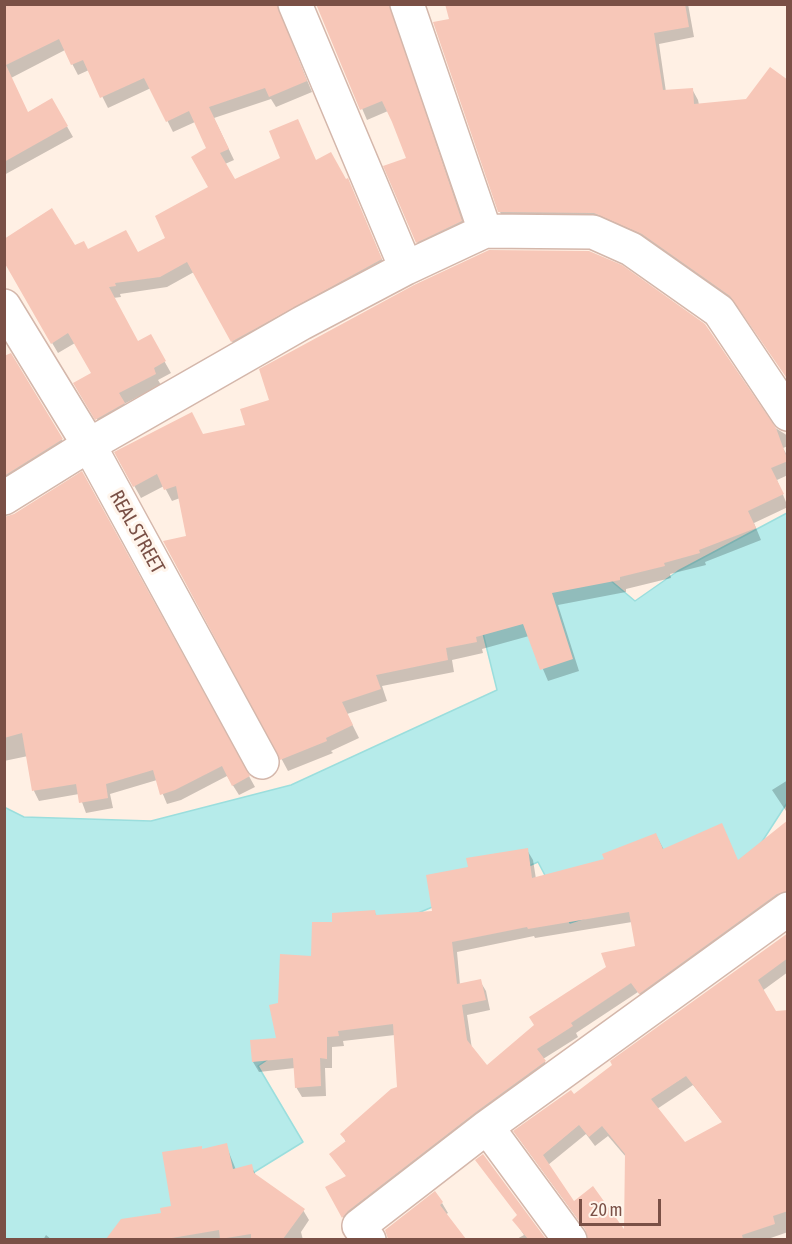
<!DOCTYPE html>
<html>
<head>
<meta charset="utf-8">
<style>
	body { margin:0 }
	#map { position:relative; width:792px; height:1244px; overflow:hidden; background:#fff0e4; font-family:"Asap Condensed",sans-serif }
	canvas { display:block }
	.frame { position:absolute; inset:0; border:6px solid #7a5046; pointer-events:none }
	.scale { position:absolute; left:579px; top:1199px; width:82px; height:27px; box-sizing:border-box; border:3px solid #7a5046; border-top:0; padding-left:8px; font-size:18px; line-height:21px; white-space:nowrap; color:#7a5046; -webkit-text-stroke:4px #fff5ec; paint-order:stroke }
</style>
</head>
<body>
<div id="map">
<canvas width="792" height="1244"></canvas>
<div class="frame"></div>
<div class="scale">20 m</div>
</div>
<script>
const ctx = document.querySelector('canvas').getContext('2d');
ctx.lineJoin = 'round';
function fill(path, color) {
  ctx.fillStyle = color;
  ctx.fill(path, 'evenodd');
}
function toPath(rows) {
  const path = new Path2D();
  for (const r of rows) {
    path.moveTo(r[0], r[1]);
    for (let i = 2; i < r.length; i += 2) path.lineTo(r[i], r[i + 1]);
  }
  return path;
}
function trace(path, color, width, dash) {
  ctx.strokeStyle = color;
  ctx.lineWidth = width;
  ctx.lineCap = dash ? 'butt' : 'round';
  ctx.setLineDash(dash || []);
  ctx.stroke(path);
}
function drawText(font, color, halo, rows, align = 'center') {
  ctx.font = font + ' "Asap Condensed",sans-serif';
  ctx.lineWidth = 6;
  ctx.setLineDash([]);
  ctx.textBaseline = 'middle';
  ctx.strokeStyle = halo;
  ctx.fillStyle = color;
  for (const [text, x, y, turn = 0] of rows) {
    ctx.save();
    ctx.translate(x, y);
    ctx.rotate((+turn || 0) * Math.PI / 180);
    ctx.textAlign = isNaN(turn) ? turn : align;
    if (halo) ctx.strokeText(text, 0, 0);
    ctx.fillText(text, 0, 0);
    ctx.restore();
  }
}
const water = toPath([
	[787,513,787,803,747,865,570,923,538,862,383,928,295,1041,258,1066,303,1142,146,1239,5,1239,4,807,24,817,151,821,291,785,497,690,479,617,597,569,635,601,678,571,787,513]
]);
fill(water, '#b6ebea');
trace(water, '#9bdedd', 1.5);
fill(toPath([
	[4,4,285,4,282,13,283,23,312,92,276,107,271,99,214,118,234,160,225,164,235,181,316,161,347,180,387,271,238,352,194,272,167,287,120,294,121,297,113,298,137,343,150,336,171,373,158,380,161,385,124,404,129,414,103,429,75,383,93,373,75,343,58,353,4,261,75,247,88,251,138,254,167,239,211,188,208,149,195,122,173,132,151,88,108,108,89,70,78,75,65,50,11,78,28,114,52,100,73,137,4,175],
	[317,4,397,4,394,21,467,232,423,253,417,242,408,158,388,111,367,120],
	[447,4,688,4,694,37,659,44,666,92,692,89,698,100,742,311,649,244,506,223,500,212],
	[10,355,68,450,4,489,4,358],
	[771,425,788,436,788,446,783,448,788,457,788,475,777,480,788,507,754,523,761,540,705,562,706,565,670,574,671,578,626,589,626,592,558,605,579,671,548,681,529,636,482,649,483,653,452,660,454,672,382,686,387,701,347,714,359,738,331,751,333,753,288,771,165,542,188,538,180,498,172,501,164,486,141,498,116,453,203,435],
	[82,474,255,787,239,795,227,776,181,800,167,804,157,780,110,794,113,808,86,813,79,794,39,801,34,791,28,756,4,761,4,518,14,516],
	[788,780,788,814,772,790],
	[788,821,788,902,646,1003,638,992,576,1033,578,1037,543,1059,551,1072,349,1227,327,1188,347,1177,331,1155,346,1142,342,1134,399,1088,395,1035,343,1041,344,1046,332,1047,332,1068,325,1068,326,1096,302,1097,296,1087,295,1068,259,1072,253,1062,278,1039,280,1004,334,924,374,912,377,916,434,912,469,868,527,850,533,860,536,879,606,860,656,835,664,850,738,861],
	[632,922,637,947,486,1068,472,1049,467,1015,490,1010,486,991,480,981,460,985,457,952,534,936,535,938],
	[788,934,788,972,762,991,750,1016,788,1012,788,1232,765,1240,590,1240,588,1233,521,1141,574,1096],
	[693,1085,723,1123,685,1144,657,1109],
	[586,1134,595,1146,608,1136,626,1157,626,1233,574,1203,548,1165],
	[226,1145,236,1170,251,1166,257,1177,303,1210,309,1220,301,1232,303,1240,108,1240,122,1221,163,1214,172,1207,202,1151],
	[483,1156,545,1240,515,1240,524,1235,514,1220,518,1216],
	[442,1203,448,1213,445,1215,464,1240,389,1240],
	[46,1235,52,1240,43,1240]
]), '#0003');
fill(toPath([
	[4,4,277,4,307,81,269,97,265,88,209,107,229,149,220,153,235,179,280,158,269,131,298,119,316,160,331,152,346,179,348,178,382,259,231,342,187,262,160,277,115,283,116,286,109,287,138,341,151,334,166,361,154,368,156,374,119,393,125,403,95,420,73,383,91,373,68,333,51,344,4,262,4,239,52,208,75,245,84,241,88,249,126,230,138,252,165,238,155,216,208,187,191,157,206,148,189,111,166,122,144,78,100,98,83,60,71,65,59,39,6,65,28,112,52,98,68,126,4,162],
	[316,4,389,4,462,221,416,243,383,166,406,158,392,122,382,101,360,110],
	[445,4,685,4,689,27,654,33,663,90,693,88,694,104,746,99,770,67,788,80,788,380,730,296,642,234,594,213,498,212,433,22,449,19],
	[489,250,589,251,622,265,705,324,776,428,788,461,771,468,784,494,748,511,756,528,699,550,700,553,664,563,665,566,620,577,620,580,552,593,573,659,540,670,523,624,476,637,477,642,446,648,448,660,376,675,381,689,342,702,353,725,326,738,327,741,280,760,163,541,186,536,176,486,164,490,157,474,133,487,114,452,192,412,203,434,245,425,240,409,269,400,259,369,414,285],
	[11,353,63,439,4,476,4,356],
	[82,471,250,776,232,786,222,766,175,790,160,795,153,770,106,784,108,798,79,803,76,784,32,791,22,733,4,738,4,517,14,514],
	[788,820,788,891,777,894,639,994,631,983,571,1023,573,1026,537,1049,546,1061,476,1112,348,1211,342,1218,325,1187,346,1176,329,1154,346,1141,340,1134,391,1089,397,1087,393,1024,338,1031,339,1036,327,1037,327,1059,320,1058,321,1086,295,1088,293,1058,252,1062,250,1040,276,1038,269,1005,278,1003,280,954,311,956,312,922,332,922,332,913,375,910,376,915,432,911,426,875,468,867,466,858,528,848,532,878,604,859,602,854,656,833,663,849,722,823,738,860],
	[629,912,635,946,601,953,606,967,529,1017,534,1025,487,1065,467,1040,462,1005,486,1000,481,979,457,984,452,942,527,927,528,929],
	[788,933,788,958,758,980,776,1011,788,1010,788,1211,773,1216,775,1224,742,1235,743,1239,588,1239,585,1229,513,1131,571,1090,574,1094,612,1065,610,1061],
	[686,1076,722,1122,685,1142,651,1099],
	[579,1125,589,1137,602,1126,625,1154,624,1229,593,1186,574,1201,543,1155],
	[227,1143,233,1169,252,1164,254,1173,305,1209,283,1239,251,1239,251,1234,220,1239,219,1230,166,1239,106,1239,121,1219,161,1213,160,1208,171,1206,162,1152,202,1146,202,1149],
	[483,1154,546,1239,528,1239,512,1220,517,1215,475,1160],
	[435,1191,443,1202,440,1205,466,1239,388,1239,385,1230]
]), '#f7c7b8');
const minor = toPath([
	[295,4,406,268],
	[407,4,485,231],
	[4,306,89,445,262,762],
	[4,498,89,445,302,323,406,268,485,231,593,232,631,249,719,311,788,414],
	[369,1240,359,1226,487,1127],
	[570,1240,487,1127,788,909]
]);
trace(minor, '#d4b7ab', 36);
trace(minor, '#fff', 33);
drawText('20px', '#7a5046', '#fff5ec', [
	["REAL STREET",137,532,61]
]);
</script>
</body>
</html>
